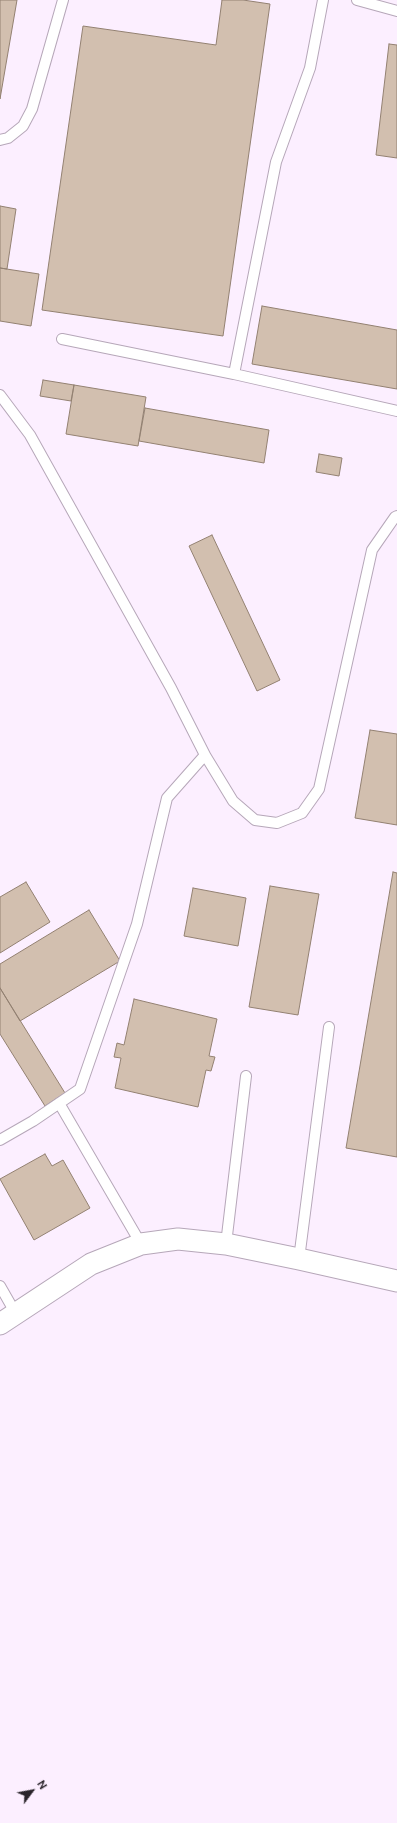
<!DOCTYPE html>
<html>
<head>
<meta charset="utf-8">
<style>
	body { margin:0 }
	#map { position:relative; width:397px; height:1823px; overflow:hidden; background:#fcefff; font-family:Ubuntu,sans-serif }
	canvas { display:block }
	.north { position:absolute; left:12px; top:1771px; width:40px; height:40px; -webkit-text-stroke:3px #fcefff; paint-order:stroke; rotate:58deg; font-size:11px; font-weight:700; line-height:16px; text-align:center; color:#29232a }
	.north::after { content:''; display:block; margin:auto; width:14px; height:18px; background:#29232a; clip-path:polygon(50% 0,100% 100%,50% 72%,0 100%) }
</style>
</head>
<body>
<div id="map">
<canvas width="397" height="1823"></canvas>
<div class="north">N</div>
</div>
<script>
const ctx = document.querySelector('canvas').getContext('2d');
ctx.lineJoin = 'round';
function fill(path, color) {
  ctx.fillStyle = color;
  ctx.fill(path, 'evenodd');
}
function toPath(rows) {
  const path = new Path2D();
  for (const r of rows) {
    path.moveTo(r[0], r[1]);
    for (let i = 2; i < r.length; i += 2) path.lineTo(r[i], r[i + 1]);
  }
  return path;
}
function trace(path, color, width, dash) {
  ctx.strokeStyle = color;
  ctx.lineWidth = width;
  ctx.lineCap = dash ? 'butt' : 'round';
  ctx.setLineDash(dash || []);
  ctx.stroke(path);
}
const building = toPath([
	[0,0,17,0,0,99,0,0],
	[222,0,243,0,270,4,223,336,42,310,83,26,216,45,222,0],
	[389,44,397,45,397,158,376,155,389,44],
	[0,206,16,209,7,269,0,268,0,206],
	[0,268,39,274,31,326,0,321,0,268],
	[262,306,397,330,397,389,252,364,262,306],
	[43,380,74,385,71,401,40,396,43,380],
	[74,385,146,397,138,446,66,434,74,385],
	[145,408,269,430,264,463,139,441,145,408],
	[319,454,342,458,339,476,316,472,319,454],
	[212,535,280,680,257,691,189,546,212,535],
	[370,730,397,734,397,825,355,818,370,730],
	[393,872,397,873,397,1157,346,1148,393,872],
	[26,882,50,922,0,953,0,897,26,882],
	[270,886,319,894,298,1015,249,1007,270,886],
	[193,888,246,898,238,946,184,936,193,888],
	[89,910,120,961,20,1021,0,988,0,964,89,910],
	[0,988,65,1093,45,1106,0,1034,0,988],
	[134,999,217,1019,209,1056,215,1057,211,1071,206,1070,198,1107,115,1088,121,1058,114,1057,117,1043,124,1045,134,999],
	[45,1154,52,1166,63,1160,90,1208,34,1240,0,1179,45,1154]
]);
fill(building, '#d2bfaf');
trace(building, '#938172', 1);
const service = toPath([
	[357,0,397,11],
	[0,140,8,138,23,126,32,109,63,0],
	[62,339,234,374,397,411],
	[234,374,276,162,310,68,323,0],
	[0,395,30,435,171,688,205,755,167,798,137,924,80,1089,33,1121,0,1140],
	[205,755,233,801,255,820,277,823,302,813,319,789,372,550,395,517,397,516],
	[59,1103,141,1244],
	[226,1244,246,1076],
	[299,1259,329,1027],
	[0,1286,16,1314]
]);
const minor = toPath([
	[0,1324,91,1264,141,1244,178,1239,226,1244,299,1259,397,1281]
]);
trace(service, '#b6a7b9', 12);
trace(minor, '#b6a7b9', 23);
trace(service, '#fff', 10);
trace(minor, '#fff', 21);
</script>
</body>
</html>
